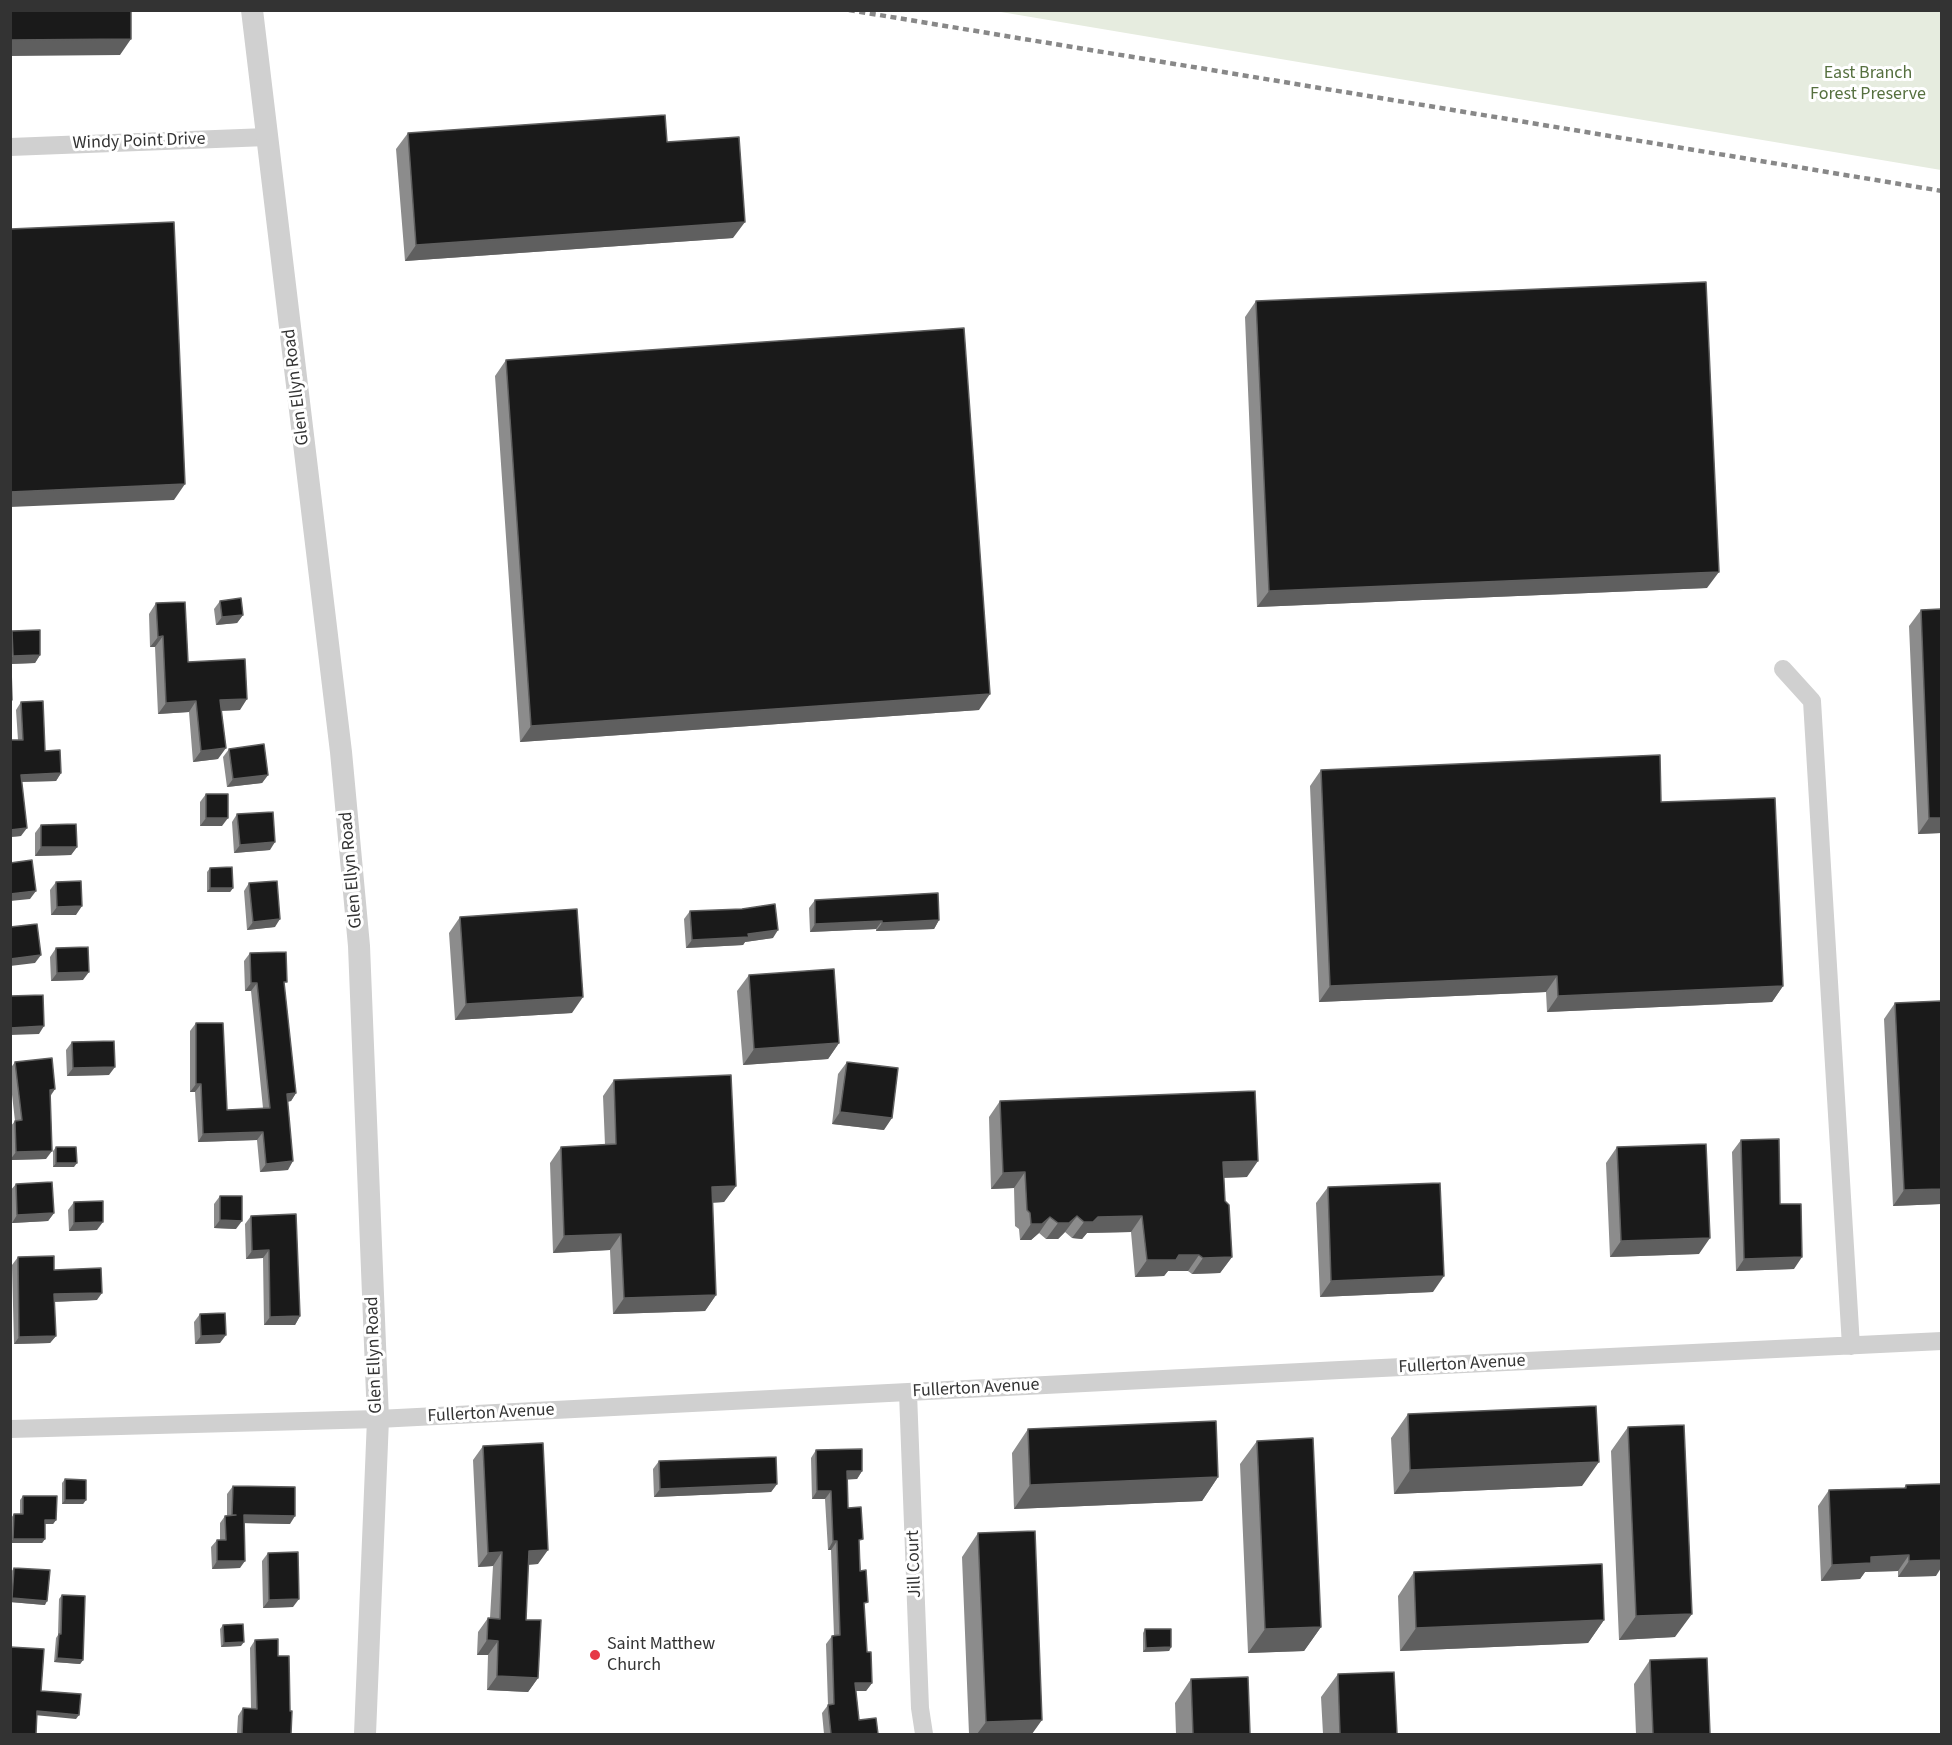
<!DOCTYPE html>
<html>
<head>
<meta charset="utf-8">
<style>
	body { margin:0 }
	#map { position:relative; width:1952px; height:1745px; overflow:hidden; background:#fff; font-family:"Source Sans 3",sans-serif }
	canvas { display:block }
	.frame { position:absolute; inset:0; border:12px solid #333; pointer-events:none }
</style>
</head>
<body>
<div id="map">
<canvas width="1952" height="1745"></canvas>
<div class="frame"></div>
</div>
<script>
const ctx = document.querySelector('canvas').getContext('2d');
ctx.lineJoin = 'round';
function fill(path, color) {
  ctx.fillStyle = color;
  ctx.fill(path, 'evenodd');
}
function toPath(rows) {
  const path = new Path2D();
  for (const r of rows) {
    path.moveTo(r[0], r[1]);
    for (let i = 2; i < r.length; i += 2) path.lineTo(r[i], r[i + 1]);
  }
  return path;
}
function trace(path, color, width, dash) {
  ctx.strokeStyle = color;
  ctx.lineWidth = width;
  ctx.lineCap = dash ? 'butt' : 'round';
  ctx.setLineDash(dash || []);
  ctx.stroke(path);
}
function drawText(font, color, halo, rows, align = 'center') {
  ctx.font = font + ' "Source Sans 3",sans-serif';
  ctx.lineWidth = 6;
  ctx.setLineDash([]);
  ctx.textBaseline = 'middle';
  ctx.strokeStyle = halo;
  ctx.fillStyle = color;
  for (const [text, x, y, turn = 0] of rows) {
    ctx.save();
    ctx.translate(x, y);
    ctx.rotate((+turn || 0) * Math.PI / 180);
    ctx.textAlign = isNaN(turn) ? turn : align;
    if (halo) ctx.strokeText(text, 0, 0);
    ctx.fillText(text, 0, 0);
    ctx.restore();
  }
}
fill(toPath([
	[995,11,1941,11,1941,170]
]), '#e6ecdf');
trace(toPath([
	[10,147,267,137],
	[1783,669,1812,701,1851,1346],
	[908,1393,920,1708,924,1734],
	[10,1429,378,1419,1340,1370,1942,1341]
]), '#d0d0d0', 18);
trace(toPath([
	[252,10,341,752,359,946,378,1419,365,1734]
]), '#d0d0d0', 22);
trace(toPath([
	[849,10,1942,191]
]), '#888', 4.5, [6, 4.5]);
fill(toPath([
	[408,133,667,142,733,238,405,261,396,149],
	[1256,301,1707,588,1257,607,1245,317],
	[506,360,979,710,520,742,495,376],
	[220,601,243,615,237,623,216,625,214,609],
	[156,603,188,662,240,710,222,711,218,759,193,762,189,712,158,714,155,647,150,647,149,614],
	[1921,610,1941,833,1918,834,1909,626],
	[12,631,40,655,35,663,10,664,10,633],
	[21,702,45,751,61,773,56,781,21,782,21,836,10,837,10,740,18,740,16,710],
	[229,749,268,775,262,783,227,787,223,757],
	[1321,770,1661,802,1783,986,1772,1002,1547,1012,1546,992,1319,1002,1310,786],
	[206,794,222,826,200,826,200,802],
	[237,814,270,850,234,853,232,822],
	[41,825,77,847,71,855,35,856,35,833],
	[210,868,233,888,230,892,207,892,207,872],
	[56,882,76,915,51,915,50,890],
	[249,883,275,927,247,930,244,891],
	[815,900,939,920,934,929,876,931,876,929,810,932,809,908],
	[690,911,773,938,745,942,743,945,686,948,684,919],
	[460,917,572,1013,455,1020,449,933],
	[56,948,83,980,51,981,50,957],
	[250,953,284,985,296,1093,291,1101,288,1102,288,1170,260,1172,257,1140,198,1142,195,1092,190,1092,190,1031,196,1023,227,1110,263,1108,251,991,245,991,244,961],
	[749,975,839,1043,828,1059,743,1065,737,991],
	[1895,1003,1941,1204,1893,1206,1884,1019],
	[72,1042,109,1075,67,1076,66,1050],
	[15,1062,55,1089,50,1097,46,1159,10,1160,10,1127,15,1121,10,1077,10,1069],
	[847,1062,884,1130,832,1124,838,1074],
	[614,1080,736,1186,724,1202,712,1203,716,1295,705,1311,613,1314,610,1250,553,1253,550,1163,561,1147,605,1145,603,1096],
	[1000,1101,1247,1177,1224,1178,1225,1201,1232,1257,1220,1273,1192,1274,1188,1271,1168,1271,1164,1276,1135,1277,1131,1232,1087,1233,1082,1239,1072,1238,1065,1232,1058,1239,1046,1239,1039,1233,1031,1240,1020,1240,1019,1229,1015,1226,1014,1188,991,1189,989,1117],
	[1741,1140,1780,1204,1794,1269,1736,1271,1732,1152],
	[56,1147,74,1167,53,1167,53,1151],
	[1617,1147,1699,1254,1610,1257,1606,1163],
	[16,1184,54,1213,48,1221,12,1223,10,1191],
	[1328,1187,1433,1292,1320,1297,1316,1203],
	[220,1196,236,1229,214,1228,214,1204],
	[74,1202,97,1230,69,1231,68,1210],
	[296,1214,300,1316,295,1325,264,1325,263,1258,246,1259,245,1224,251,1216],
	[18,1257,54,1270,97,1300,54,1302,56,1336,50,1343,14,1344,12,1265],
	[200,1314,220,1343,195,1344,194,1322],
	[1408,1414,1582,1486,1394,1494,1391,1438],
	[1628,1427,1675,1637,1619,1640,1611,1451],
	[1028,1429,1218,1477,1202,1501,1014,1509,1012,1453],
	[1257,1441,1321,1627,1304,1651,1248,1653,1240,1464],
	[483,1446,538,1564,528,1565,526,1620,538,1678,528,1692,487,1690,488,1655,477,1655,478,1632,488,1618,490,1618,493,1566,478,1567,473,1460],
	[816,1450,862,1471,857,1479,847,1479,848,1508,859,1545,867,1652,872,1683,866,1691,856,1691,859,1720,878,1734,824,1734,822,1713,828,1705,826,1644,832,1636,834,1636,831,1550,828,1550,825,1499,812,1499,811,1458],
	[659,1461,777,1484,771,1492,654,1497,653,1469],
	[65,1479,86,1500,83,1504,62,1504,62,1483],
	[1906,1485,1936,1576,1898,1577,1898,1571,1865,1572,1860,1579,1821,1581,1818,1506,1829,1490,1904,1488],
	[233,1486,290,1524,244,1523,240,1568,212,1569,211,1547,217,1540,220,1540,220,1523,225,1516,227,1516,227,1494],
	[23,1496,56,1520,53,1524,45,1524,45,1539,42,1543,10,1543,11,1518,14,1514,20,1514,20,1500],
	[978,1533,1032,1734,969,1734,962,1557],
	[268,1553,293,1607,263,1608,262,1561],
	[14,1568,45,1605,10,1602,11,1572],
	[1414,1572,1604,1620,1588,1643,1400,1651,1398,1596],
	[62,1595,83,1660,80,1664,54,1662,56,1638,58,1635,59,1599],
	[223,1625,241,1646,221,1647,220,1629],
	[1145,1629,1171,1647,1169,1651,1143,1652,1143,1633],
	[255,1640,278,1656,291,1734,237,1734,238,1716,243,1708,251,1709,250,1648],
	[1650,1660,1710,1734,1636,1734,1634,1684],
	[1338,1674,1397,1734,1323,1734,1321,1697],
	[1191,1679,1250,1734,1176,1734,1175,1703]
]), '#8c8c8c');
fill(toPath([
	[131,39,120,55,10,56,10,40],
	[745,222,733,238,405,261,416,245],
	[185,484,174,500,10,507,10,492],
	[1719,572,1707,588,1257,607,1269,591],
	[243,615,237,623,216,625,222,617],
	[163,636,155,647,150,647,158,637],
	[40,655,35,663,10,664,10,659,13,656],
	[990,694,979,710,520,742,531,726],
	[247,699,240,710,213,711,220,700],
	[196,701,189,712,158,714,166,703],
	[226,748,218,759,193,762,201,751],
	[61,773,56,781,15,782,21,775],
	[268,775,262,783,227,787,233,779],
	[206,818,228,818,222,826,200,826],
	[1929,818,1941,818,1941,833,1918,834],
	[27,828,21,836,10,837,10,830],
	[275,842,270,850,234,853,240,845],
	[41,847,77,847,71,855,35,856],
	[210,888,233,888,230,892,207,892],
	[36,891,30,899,10,901,10,894],
	[82,906,76,915,51,915,57,907],
	[280,919,275,927,247,930,253,922],
	[939,920,934,929,876,931,882,923],
	[882,921,876,929,810,932,815,924],
	[778,930,773,938,745,942,743,945,686,948,692,940,748,934],
	[41,955,35,963,10,966,10,959],
	[89,972,83,980,51,981,57,973],
	[1557,976,1546,992,1319,1002,1330,986],
	[251,983,257,983,251,991,245,991],
	[1783,986,1772,1002,1547,1012,1558,996],
	[583,997,572,1013,455,1020,466,1004],
	[44,1026,39,1034,10,1035,10,1028],
	[839,1043,828,1059,743,1065,754,1049],
	[115,1067,109,1075,67,1076,73,1068],
	[196,1084,201,1084,195,1092,190,1092],
	[55,1089,49,1097,50,1090],
	[296,1093,291,1101,281,1102,287,1094],
	[840,1112,892,1118,884,1130,832,1124],
	[263,1132,257,1140,198,1142,203,1134],
	[52,1151,46,1159,10,1160,16,1152],
	[293,1161,288,1170,260,1172,266,1164],
	[1258,1161,1247,1177,1212,1178,1223,1162],
	[56,1163,77,1163,74,1167,53,1167],
	[1025,1172,1014,1188,991,1189,1003,1173],
	[736,1186,724,1202,701,1203,712,1187],
	[1941,1189,1941,1204,1893,1206,1904,1190],
	[54,1213,48,1221,12,1223,17,1215],
	[1077,1216,1065,1232,1058,1239,1046,1239,1058,1223],
	[1142,1216,1131,1232,1087,1233,1082,1239,1072,1238,1084,1222,1098,1217],
	[1050,1217,1039,1233,1031,1240,1020,1240,1031,1224],
	[220,1220,242,1221,236,1229,214,1228],
	[103,1222,97,1230,69,1231,74,1223],
	[621,1234,610,1250,553,1253,564,1236],
	[1710,1238,1699,1254,1610,1257,1621,1241],
	[269,1250,263,1258,246,1259,252,1251],
	[1179,1255,1199,1255,1188,1271,1168,1271,1164,1276,1135,1277,1147,1260],
	[1232,1257,1220,1273,1192,1274,1203,1258],
	[1802,1257,1794,1269,1736,1271,1744,1259],
	[1444,1276,1433,1292,1320,1297,1331,1281],
	[102,1293,97,1300,49,1302,54,1294],
	[716,1295,705,1311,613,1314,624,1298],
	[300,1316,295,1325,264,1325,270,1317],
	[226,1335,220,1343,195,1344,201,1336],
	[56,1336,50,1343,14,1344,19,1337],
	[1599,1462,1582,1486,1394,1494,1410,1470],
	[847,1471,862,1471,857,1479,841,1480],
	[1218,1477,1202,1501,1014,1509,1030,1485],
	[777,1484,771,1492,654,1497,660,1489],
	[817,1491,831,1491,825,1499,812,1499],
	[65,1500,86,1500,83,1504,62,1504],
	[244,1515,295,1516,290,1524,238,1523],
	[45,1520,56,1520,53,1524,42,1524],
	[13,1539,45,1539,42,1543,10,1543],
	[833,1541,837,1541,831,1550,828,1550],
	[548,1550,538,1564,519,1565,529,1551],
	[502,1552,493,1566,478,1567,488,1553],
	[1909,1555,1898,1571,1865,1572,1860,1579,1821,1581,1832,1565,1871,1557],
	[1941,1560,1941,1568,1936,1576,1898,1577,1909,1561],
	[217,1561,245,1561,240,1568,212,1569],
	[12,1598,47,1601,45,1605,10,1602],
	[299,1599,293,1607,263,1608,269,1600],
	[1692,1614,1675,1637,1619,1640,1636,1616],
	[1604,1620,1588,1643,1400,1651,1416,1628],
	[1321,1627,1304,1651,1248,1653,1265,1629],
	[487,1640,498,1641,488,1655,477,1655],
	[244,1642,241,1646,221,1647,224,1643],
	[1171,1647,1169,1651,1143,1652,1146,1648],
	[57,1658,83,1660,80,1664,54,1662],
	[497,1676,538,1678,528,1692,487,1690],
	[855,1683,872,1683,866,1691,849,1691],
	[37,1711,79,1715,76,1719,34,1715],
	[1042,1720,1032,1734,977,1734,986,1722]
]), '#5f5f5f');
const building = toPath([
	[10,10,131,10,131,39,10,40,10,10],
	[665,115,667,142,739,137,745,222,416,245,408,133,665,115],
	[174,222,185,484,10,492,10,229,174,222],
	[1706,282,1719,572,1269,591,1256,301,1706,282],
	[964,328,990,694,531,726,506,360,964,328],
	[241,598,243,615,222,617,220,601,241,598],
	[185,602,188,662,245,659,247,699,220,700,226,748,201,751,196,701,166,703,163,636,158,637,156,603,185,602],
	[1941,609,1941,818,1929,818,1921,610,1941,609],
	[40,630,40,655,13,656,12,631,40,630],
	[10,669,11,669,12,700,10,700,10,669],
	[43,701,45,751,60,750,61,773,21,775,27,828,10,830,10,740,23,740,21,702,43,701],
	[264,744,268,775,233,779,229,749,264,744],
	[1660,755,1661,802,1775,798,1783,986,1558,996,1557,976,1330,986,1321,770,1660,755],
	[206,794,228,794,228,818,206,818,206,794],
	[273,812,275,842,240,845,237,814,273,812],
	[76,824,77,847,41,847,41,825,76,824],
	[32,860,36,891,10,894,10,863,32,860],
	[232,867,233,888,210,888,210,868,232,867],
	[81,881,82,906,57,907,56,882,81,881],
	[277,881,280,919,253,922,249,883,277,881],
	[938,893,939,920,882,923,882,921,815,924,815,900,938,893],
	[775,904,778,930,748,934,749,937,692,940,690,911,742,909,775,904],
	[577,909,583,997,466,1004,460,917,577,909],
	[37,924,41,955,10,959,10,927,37,924],
	[88,947,89,972,57,973,56,948,88,947],
	[286,952,287,982,284,982,296,1093,287,1094,293,1161,266,1164,263,1132,203,1134,201,1084,196,1084,196,1023,223,1023,227,1110,270,1108,257,983,251,983,250,953,286,952],
	[834,969,839,1043,754,1049,749,975,834,969],
	[43,995,44,1026,10,1028,10,996,43,995],
	[1941,1001,1941,1189,1904,1190,1895,1003,1941,1001],
	[114,1041,115,1067,73,1068,72,1042,114,1041],
	[52,1058,55,1089,50,1090,52,1151,16,1152,15,1121,22,1120,15,1062,52,1058],
	[847,1062,898,1068,892,1118,840,1112,847,1062],
	[731,1075,736,1186,712,1187,716,1295,624,1298,621,1234,564,1236,561,1147,616,1144,614,1080,731,1075],
	[1255,1091,1258,1161,1223,1162,1225,1201,1229,1205,1232,1257,1203,1258,1199,1255,1179,1255,1176,1260,1147,1260,1142,1216,1098,1217,1093,1222,1084,1222,1077,1216,1069,1223,1058,1223,1050,1217,1042,1224,1031,1224,1030,1213,1027,1210,1025,1172,1003,1173,1000,1101,1255,1091],
	[1779,1139,1780,1204,1801,1204,1802,1257,1744,1259,1741,1140,1779,1139],
	[1706,1144,1710,1238,1621,1241,1617,1147,1706,1144],
	[56,1147,76,1147,77,1163,56,1163,56,1147],
	[52,1182,54,1213,17,1215,16,1184,52,1182],
	[1440,1183,1444,1276,1331,1281,1328,1187,1440,1183],
	[220,1196,242,1196,242,1221,220,1220,220,1196],
	[103,1201,103,1222,74,1223,74,1202,103,1201],
	[296,1214,300,1316,270,1317,269,1250,252,1251,251,1216,296,1214],
	[54,1256,54,1270,101,1268,102,1293,54,1294,56,1336,19,1337,18,1257,54,1256],
	[225,1313,226,1335,201,1336,200,1314,225,1313],
	[1596,1406,1599,1462,1410,1470,1408,1414,1596,1406],
	[1216,1421,1218,1477,1030,1485,1028,1429,1216,1421],
	[1684,1425,1692,1614,1636,1616,1628,1427,1684,1425],
	[1313,1438,1321,1627,1265,1629,1257,1441,1313,1438],
	[543,1443,548,1550,529,1551,526,1620,541,1620,538,1678,497,1676,498,1641,487,1640,488,1618,500,1619,502,1552,488,1553,483,1446,543,1443],
	[862,1449,862,1471,847,1471,848,1508,861,1507,863,1539,859,1540,860,1571,866,1570,868,1602,864,1603,867,1652,871,1652,872,1683,855,1683,859,1720,876,1718,878,1734,831,1734,828,1705,834,1704,832,1636,840,1635,837,1541,833,1541,831,1491,817,1491,816,1450,862,1449],
	[776,1457,777,1484,660,1489,659,1461,776,1457],
	[65,1479,86,1480,86,1500,65,1500,65,1479],
	[1941,1484,1941,1560,1909,1561,1909,1555,1871,1557,1871,1563,1832,1565,1829,1490,1906,1488,1906,1485,1941,1484],
	[233,1486,295,1487,295,1516,244,1515,245,1561,217,1561,217,1540,226,1540,225,1516,236,1515,232,1515,233,1486],
	[23,1496,57,1496,56,1520,45,1520,45,1539,13,1539,14,1514,23,1514,23,1496],
	[1035,1531,1042,1720,986,1722,978,1533,1035,1531],
	[298,1552,299,1599,269,1600,268,1553,298,1552],
	[1602,1564,1604,1620,1416,1628,1414,1572,1602,1564],
	[14,1568,50,1570,47,1601,12,1598,14,1568],
	[62,1595,85,1596,83,1660,57,1658,59,1634,61,1634,62,1595],
	[243,1624,244,1642,224,1643,223,1625,243,1624],
	[1145,1629,1171,1629,1171,1647,1146,1648,1145,1629],
	[278,1639,278,1656,289,1656,290,1711,292,1711,291,1734,242,1734,243,1708,257,1709,255,1640,278,1639],
	[10,1647,44,1649,41,1691,81,1694,79,1715,37,1711,36,1734,10,1734,10,1647],
	[1707,1658,1710,1734,1653,1734,1650,1660,1707,1658],
	[1394,1672,1397,1734,1340,1734,1338,1674,1394,1672],
	[1248,1677,1250,1734,1193,1734,1191,1679,1248,1677]
]);
fill(building, '#1a1a1a');
trace(building, '#5f5f5f', 1.5);
for (const [x, y, r, color] of [
	[595,1655,6,"#e63946"]
]) {
  const dot = new Path2D();
  dot.arc(x, y, r, 0, 2 * Math.PI);
  ctx.fillStyle = color;
  ctx.fill(dot);
  trace(dot, '#fff', 2);
}
drawText('18px', '#56703f', '#fff', [
	["East Branch",1868,74],
	["Forest Preserve",1868,95]
]);
drawText('18px', '#333', '#fff', [
	["Windy Point Drive",139,142,-2],
	["Glen Ellyn Road",297,387,-97],
	["Glen Ellyn Road",352,870,-95],
	["Glen Ellyn Road",375,1355,-92],
	["Fullerton Avenue",1462,1365,-3],
	["Fullerton Avenue",976,1389,-3],
	["Fullerton Avenue",491,1414,-3],
	["Jill Court",915,1564,-92]
]);
drawText('18px', '#333', '#fff', [
	["Saint Matthew",607,1645],
	["Church",607,1666]
], 'left');
</script>
</body>
</html>
